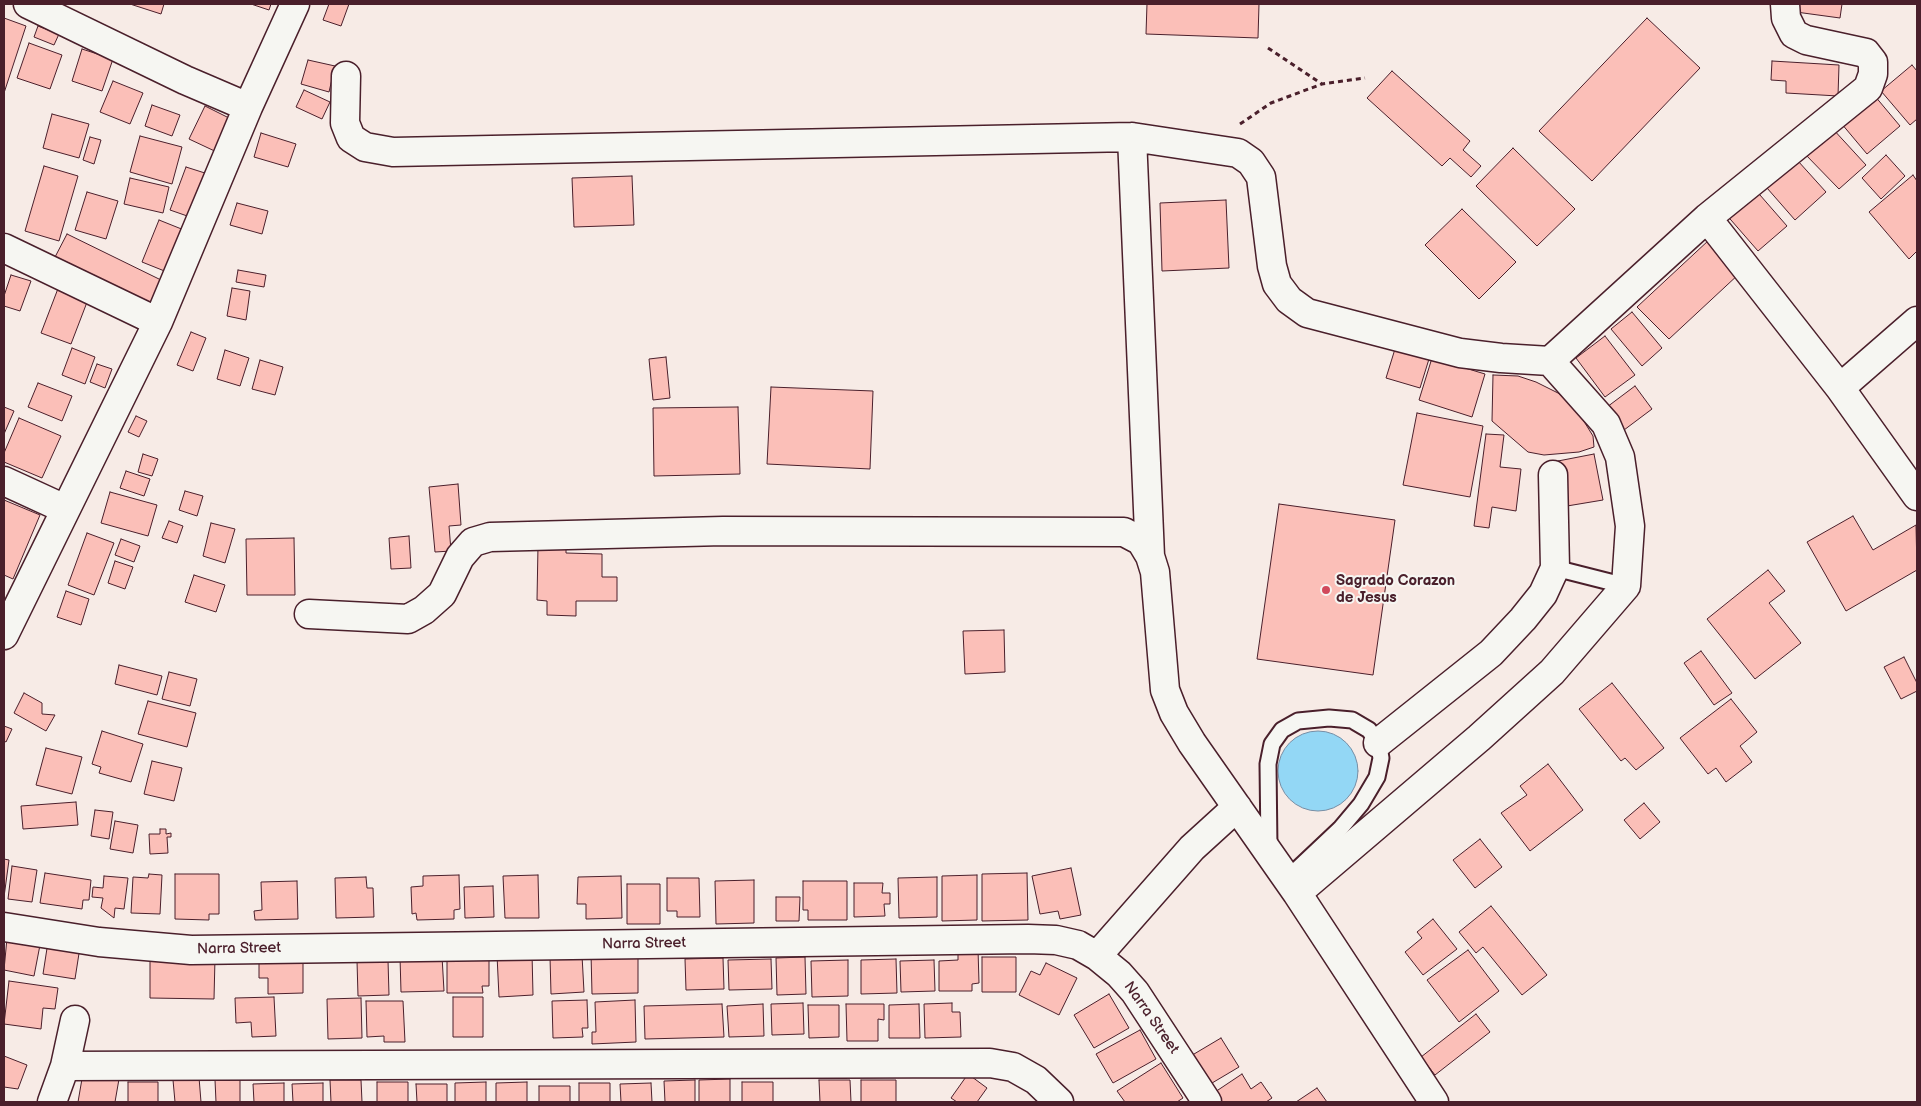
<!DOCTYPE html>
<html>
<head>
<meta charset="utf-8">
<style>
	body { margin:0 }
	#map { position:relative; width:1921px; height:1106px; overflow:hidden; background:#f7ebe6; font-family:"Balsamiq Sans",sans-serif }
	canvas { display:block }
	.frame { position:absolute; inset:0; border:5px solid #4a1f2b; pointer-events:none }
</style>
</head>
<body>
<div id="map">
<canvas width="1921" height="1106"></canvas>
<div class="frame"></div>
</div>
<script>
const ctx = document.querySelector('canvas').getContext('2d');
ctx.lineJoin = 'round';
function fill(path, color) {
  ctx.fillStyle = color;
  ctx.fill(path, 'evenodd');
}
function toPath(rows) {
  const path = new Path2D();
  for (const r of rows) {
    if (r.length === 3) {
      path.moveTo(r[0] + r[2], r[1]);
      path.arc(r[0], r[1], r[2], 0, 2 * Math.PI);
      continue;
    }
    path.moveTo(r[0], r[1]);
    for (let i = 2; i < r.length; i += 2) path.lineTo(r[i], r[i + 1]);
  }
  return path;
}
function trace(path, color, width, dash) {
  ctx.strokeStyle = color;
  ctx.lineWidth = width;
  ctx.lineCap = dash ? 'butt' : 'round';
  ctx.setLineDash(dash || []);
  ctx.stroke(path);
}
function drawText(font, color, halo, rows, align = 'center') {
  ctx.font = font + ' "Balsamiq Sans",sans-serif';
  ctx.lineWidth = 4;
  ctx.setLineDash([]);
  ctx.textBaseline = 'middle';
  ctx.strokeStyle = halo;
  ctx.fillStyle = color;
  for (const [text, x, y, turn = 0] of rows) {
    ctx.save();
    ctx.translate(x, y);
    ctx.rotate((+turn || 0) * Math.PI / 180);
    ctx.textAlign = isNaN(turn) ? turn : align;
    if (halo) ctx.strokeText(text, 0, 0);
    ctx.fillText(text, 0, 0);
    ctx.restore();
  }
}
const water = toPath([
	[1318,771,40]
]);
fill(water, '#93d7f5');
trace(water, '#768da4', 1);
const building = toPath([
	[130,4,164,4,161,14,130,4],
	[251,4,271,4,269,10,251,4],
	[329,4,349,4,341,26,323,20,329,4],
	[1147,4,1259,4,1258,38,1146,34,1147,4],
	[1797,4,1842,4,1840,18,1796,12,1797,4],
	[4,18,26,26,4,93,4,18],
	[1647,18,1700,68,1592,181,1539,131,1647,18],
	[38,26,59,34,54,45,34,37,38,26],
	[29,43,62,55,50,89,17,78,29,43],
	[82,49,113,59,102,91,72,81,82,49],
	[308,60,335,66,329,92,301,84,308,60],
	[1772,61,1839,65,1838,96,1786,93,1786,81,1771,80,1772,61],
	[1912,65,1917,71,1917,119,1910,125,1881,91,1912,65],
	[1392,71,1470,141,1463,150,1481,166,1471,177,1450,158,1442,166,1367,98,1392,71],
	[113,81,143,93,130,124,100,112,113,81],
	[304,90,330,102,322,119,296,107,304,90],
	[1874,95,1900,126,1867,154,1841,123,1874,95],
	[152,105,180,115,172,136,145,126,152,105],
	[205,106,237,122,221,154,189,139,205,106],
	[52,114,89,124,79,158,43,148,52,114],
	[1832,128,1866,165,1839,189,1804,153,1832,128],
	[261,133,296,144,288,167,254,157,261,133],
	[140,136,182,147,172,184,130,172,140,136],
	[90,137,101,140,94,164,83,160,90,137],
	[1513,148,1575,209,1537,246,1476,186,1513,148],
	[1886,155,1905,176,1881,199,1862,178,1886,155],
	[1798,161,1826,192,1795,220,1767,188,1798,161],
	[44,166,78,176,59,241,25,231,44,166],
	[186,167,208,174,193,218,170,210,186,167],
	[1913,175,1917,181,1917,251,1909,259,1869,212,1913,175],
	[632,176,634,225,574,227,572,178,632,176],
	[130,178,169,187,163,213,124,204,130,178],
	[1753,187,1787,226,1758,251,1724,212,1753,187],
	[87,192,118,201,106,239,75,230,87,192],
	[1226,200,1229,268,1162,271,1160,203,1226,200],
	[237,203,268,211,262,234,230,225,237,203],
	[1462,209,1516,262,1479,299,1425,245,1462,209],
	[159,220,184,230,167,272,142,262,159,220],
	[67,234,161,280,149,305,54,259,67,234],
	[1709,240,1740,273,1669,339,1637,307,1709,240],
	[238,270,266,275,264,287,236,282,238,270],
	[11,275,31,281,20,311,4,306,4,296,11,275],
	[59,286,89,297,71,344,41,333,59,286],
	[232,288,250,291,246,320,227,316,232,288],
	[1632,312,1662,348,1642,366,1611,329,1632,312],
	[191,332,206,338,193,371,177,365,191,332],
	[1605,336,1635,375,1605,397,1576,358,1605,336],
	[72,348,95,357,85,384,62,375,72,348],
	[1395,349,1429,359,1420,388,1386,378,1395,349],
	[225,350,249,358,240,386,217,379,225,350],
	[666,357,670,398,653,400,649,359,666,357],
	[1432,358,1485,374,1472,417,1419,400,1432,358],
	[260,360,283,367,275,395,252,389,260,360],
	[97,364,112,369,105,388,90,382,97,364],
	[1493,375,1518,376,1536,382,1558,393,1577,410,1593,436,1594,447,1579,452,1544,455,1528,452,1492,421,1493,375],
	[38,383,72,396,62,421,28,407,38,383],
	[1635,386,1652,409,1624,430,1607,407,1635,386],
	[771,387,873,391,870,469,767,464,771,387],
	[4,407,14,411,4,434,4,407],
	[738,407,740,474,654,476,653,408,738,407],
	[1417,413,1483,426,1470,497,1403,485,1417,413],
	[136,416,147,421,139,437,128,432,136,416],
	[19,418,61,436,42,478,4,462,4,453,19,418],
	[1486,434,1504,435,1500,467,1521,469,1516,511,1492,507,1489,528,1474,526,1486,434],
	[143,454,158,459,152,476,138,472,143,454],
	[1594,454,1603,500,1567,506,1558,461,1594,454],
	[126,471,150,479,144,496,120,488,126,471],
	[458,484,461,525,449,526,451,551,435,552,429,487,458,484],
	[185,491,203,496,197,516,179,510,185,491],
	[110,492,157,505,148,536,101,523,110,492],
	[4,500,40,515,13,579,4,575,4,500],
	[1279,504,1395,520,1373,675,1257,659,1279,504],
	[1853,516,1873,550,1916,525,1917,570,1846,611,1807,542,1853,516],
	[169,521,183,526,177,543,162,538,169,521],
	[211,523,235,529,225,563,203,556,211,523],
	[87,533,114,543,94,595,68,585,87,533],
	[409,536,411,568,391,569,389,538,409,536],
	[294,538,295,595,247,595,246,539,294,538],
	[121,539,140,546,134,562,115,555,121,539],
	[538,546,566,547,566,553,602,554,602,577,617,577,617,601,576,601,576,616,547,615,547,601,537,600,538,546],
	[115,561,133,567,125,589,108,583,115,561],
	[1768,570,1785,591,1769,603,1801,643,1755,679,1707,619,1768,570],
	[194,575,225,585,216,612,185,602,194,575],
	[66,591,89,599,81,625,57,617,66,591],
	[1004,630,1005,672,965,674,963,631,1004,630],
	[1701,651,1732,693,1714,705,1684,663,1701,651],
	[1904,657,1917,683,1917,691,1901,699,1884,667,1904,657],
	[119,665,162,676,157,695,115,684,119,665],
	[169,672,197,679,190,706,162,699,169,672],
	[1612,683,1664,748,1636,770,1625,758,1621,761,1579,709,1612,683],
	[24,693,42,703,42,714,55,715,46,731,14,713,24,693],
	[1731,699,1757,732,1740,746,1752,762,1726,782,1716,768,1708,774,1680,738,1731,699],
	[148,701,196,713,187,747,138,734,148,701],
	[4,726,12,729,6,742,4,741,4,726],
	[102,731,143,744,131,782,99,773,101,767,92,764,102,731],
	[46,748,82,757,72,794,36,785,46,748],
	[152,761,182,768,174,801,144,794,152,761],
	[1548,764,1583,810,1530,851,1501,813,1527,795,1520,786,1548,764],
	[76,802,78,825,23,829,21,806,76,802],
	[1644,803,1660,822,1640,839,1624,820,1644,803],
	[95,810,113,812,109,839,91,836,95,810],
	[115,821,138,825,133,853,110,849,115,821],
	[160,829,166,829,166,834,171,833,171,837,167,837,168,853,150,854,149,834,160,834,160,829],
	[1480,839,1502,867,1475,888,1453,860,1480,839],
	[4,859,9,860,4,897,4,859],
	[12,866,37,870,32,902,8,899,12,866],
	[1071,868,1081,915,1060,919,1058,911,1040,914,1032,876,1071,868],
	[45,873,91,880,89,900,83,900,82,909,40,903,45,873],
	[1027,873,1028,920,982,921,982,874,1027,873],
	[149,874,162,875,160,914,131,913,133,877,148,878,149,874],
	[175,874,219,874,219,914,209,914,209,920,175,919,175,874],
	[459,875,460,909,454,910,454,919,417,920,416,913,412,914,411,887,423,886,423,876,459,875],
	[538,875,539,918,505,918,503,876,538,875],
	[977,875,977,920,942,921,942,876,977,875],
	[104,876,128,878,124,909,115,908,114,918,101,908,103,898,92,897,93,887,103,888,104,876],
	[621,876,622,918,586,919,586,904,577,904,578,877,621,876],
	[366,877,367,888,373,888,374,917,336,918,335,878,366,877],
	[937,877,937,917,899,918,898,878,937,877],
	[667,878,699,878,700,917,677,917,677,911,667,911,667,878],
	[754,880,754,923,716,924,715,881,754,880],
	[297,881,298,919,255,920,254,911,262,910,261,882,297,881],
	[803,881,847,881,847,920,808,920,808,910,803,910,803,881],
	[854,883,883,883,882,893,890,893,890,904,884,904,885,916,854,917,854,883],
	[627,884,660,884,660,924,627,924,627,884],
	[493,886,494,917,465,918,464,887,493,886],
	[776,897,800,897,799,921,776,921,776,897],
	[1491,906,1547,975,1522,995,1483,947,1476,953,1459,932,1491,906],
	[1433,919,1457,949,1423,975,1405,952,1422,938,1417,932,1433,919],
	[7,938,40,945,34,976,4,970,7,938],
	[48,942,80,947,75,979,43,974,48,942],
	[978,949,979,983,972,984,972,991,939,991,939,961,958,960,958,950,978,949],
	[1468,950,1499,991,1459,1022,1427,980,1468,950],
	[532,953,533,995,499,997,497,955,532,953],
	[591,953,638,953,638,993,592,994,591,953],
	[582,955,584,992,551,994,550,957,582,955],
	[442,956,444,991,401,992,400,957,442,956],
	[150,957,215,958,214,999,150,998,150,957],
	[447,957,489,957,489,986,482,986,483,993,447,993,447,957],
	[805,957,806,994,777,995,776,958,805,957],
	[982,957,1016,957,1016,992,982,992,982,957],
	[303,958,303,993,268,994,268,978,259,978,259,959,303,958],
	[723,958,724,989,686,990,685,959,723,958],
	[771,959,772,989,729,990,728,960,771,959],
	[896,959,897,993,861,994,861,960,896,959],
	[388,960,389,995,358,996,357,961,388,960],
	[848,960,848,996,812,997,811,961,848,960],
	[934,960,935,991,901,992,900,961,934,960],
	[1046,963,1077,978,1059,1015,1019,995,1031,971,1040,975,1046,963],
	[9,981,58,988,55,1009,43,1008,41,1029,4,1024,9,981],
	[1109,994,1129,1028,1094,1048,1074,1015,1109,994],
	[274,997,276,1036,252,1037,251,1022,236,1023,235,998,274,997],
	[453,997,483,997,483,1037,453,1037,453,997],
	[361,998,362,1038,328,1039,327,999,361,998],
	[587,1000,588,1028,582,1028,583,1037,553,1038,552,1001,587,1000],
	[635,1000,636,1042,592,1044,592,1032,596,1032,595,1002,635,1000],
	[366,1001,403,1001,405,1042,384,1042,384,1036,367,1037,366,1001],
	[803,1003,804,1034,772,1035,771,1004,803,1003],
	[952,1003,952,1012,960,1012,961,1037,925,1038,924,1004,952,1003],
	[722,1004,724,1037,645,1039,644,1006,722,1004],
	[763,1004,764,1036,729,1037,727,1006,763,1004],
	[846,1004,884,1004,884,1020,878,1019,878,1041,847,1041,846,1004],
	[919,1004,920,1038,889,1038,889,1005,919,1004],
	[808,1005,839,1005,839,1037,809,1038,808,1005],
	[1476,1014,1490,1032,1435,1075,1421,1057,1476,1014],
	[1140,1030,1156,1059,1113,1083,1096,1054,1140,1030],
	[1221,1038,1239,1067,1207,1086,1189,1057,1221,1038],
	[4,1056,27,1065,18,1089,4,1087,4,1056],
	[1161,1063,1183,1098,1177,1102,1125,1102,1117,1091,1161,1063],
	[83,1073,119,1079,115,1102,78,1102,83,1073],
	[968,1074,987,1088,977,1102,957,1102,951,1098,968,1074],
	[1242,1074,1251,1089,1261,1082,1272,1098,1266,1102,1218,1102,1212,1094,1242,1074],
	[199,1077,201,1102,175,1102,173,1080,199,1077],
	[240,1079,240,1102,216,1102,215,1080,240,1079],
	[730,1079,730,1102,699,1102,699,1080,730,1079],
	[330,1080,361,1080,362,1102,331,1102,330,1080],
	[695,1080,695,1102,665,1102,664,1081,695,1080],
	[819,1080,850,1080,851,1102,820,1102,819,1080],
	[861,1080,896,1080,896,1102,861,1102,861,1080],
	[128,1082,158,1082,158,1102,128,1102,128,1082],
	[377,1082,408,1082,408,1102,377,1102,377,1082],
	[486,1082,486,1102,455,1102,455,1083,486,1082],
	[527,1082,527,1102,496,1102,496,1083,527,1082],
	[742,1082,773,1082,773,1102,742,1102,742,1082],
	[284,1083,284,1102,254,1102,253,1084,284,1083],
	[323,1083,323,1102,293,1102,292,1084,323,1083],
	[579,1083,610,1083,610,1102,579,1102,579,1083],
	[651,1083,652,1102,621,1102,620,1084,651,1083],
	[416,1084,447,1084,447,1102,417,1102,416,1084],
	[539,1086,570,1086,570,1102,539,1102,539,1086],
	[1317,1088,1327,1102,1296,1102,1317,1088]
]);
fill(building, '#fbbfb8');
trace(building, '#4a1f2b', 1);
const lane = toPath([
	[1555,568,1626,586],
	[1269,848,1268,764,1272,744,1282,730,1298,721,1329,718,1352,720,1369,730,1378,743,1381,758,1377,777,1361,804,1340,829,1287,879]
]);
const street = toPath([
	[28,4,185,80,248,107],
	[346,76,345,123,351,138,365,147,393,152,1132,137,1238,153,1251,162,1261,177,1272,266,1277,284,1289,300,1307,313,1460,353,1501,358,1550,361,1707,218,1868,88,1873,74,1873,62,1866,53,1806,40,1794,34,1786,18,1785,4],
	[1132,137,1150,556],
	[1707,218,1840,388,1917,496],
	[4,248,158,322],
	[1840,388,1917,321],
	[4,481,65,509],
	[309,614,408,619,424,610,442,594,460,557,473,542,490,537,723,531,1124,532,1141,541,1150,556,1155,572,1165,690,1174,713,1192,743,1297,893],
	[4,635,158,322,248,107,295,4],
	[1378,743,1491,653,1523,619,1543,594,1555,568,1553,475],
	[4,927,99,942,191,950,1028,939,1056,940,1078,945,1097,956,1119,974,1135,992,1207,1102],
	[1097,956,1192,848,1237,807],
	[65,1066,990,1063,1013,1067,1036,1080,1059,1102],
	[52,1102,65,1066,75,1020],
	[1434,1102,1297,893,1479,738,1552,672,1626,586,1630,526,1620,457,1606,424,1550,361]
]);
trace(lane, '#4a1f2b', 19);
trace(street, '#4a1f2b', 31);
trace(toPath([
	[1268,48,1322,84],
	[1240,124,1271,103,1322,84,1365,78]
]), '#4a1f2b', 3, [5, 4]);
trace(lane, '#f6f6f2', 15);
trace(street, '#f6f6f2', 28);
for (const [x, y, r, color] of [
	[1326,590,5,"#d1495b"]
]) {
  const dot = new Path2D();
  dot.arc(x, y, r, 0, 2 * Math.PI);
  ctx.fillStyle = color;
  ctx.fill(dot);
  trace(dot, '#f6f6f2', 2);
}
drawText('bold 15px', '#4a1f2b', '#f6f6f2', [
	["Sagrado Corazon",1336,581],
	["de Jesus",1336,598]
], 'left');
drawText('15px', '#4a1f2b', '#f6f6f2', [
	["Narra Street",644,944,-1],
	["Narra Street",239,949,-1],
	["Narra Street",1151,1018,55]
]);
</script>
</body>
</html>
